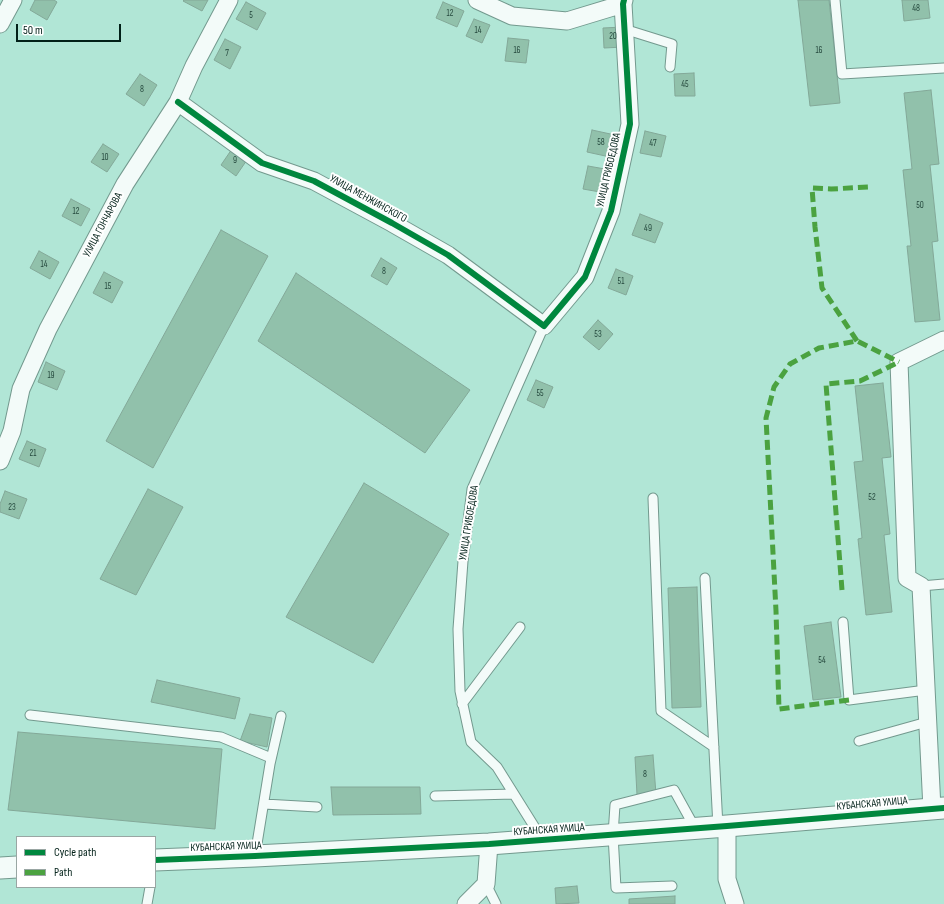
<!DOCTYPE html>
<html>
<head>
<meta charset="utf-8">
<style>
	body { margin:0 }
	#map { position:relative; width:944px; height:904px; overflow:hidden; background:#b1e6d6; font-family:"Sofia Sans Condensed",sans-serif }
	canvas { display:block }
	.legend { position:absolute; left:16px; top:836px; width:140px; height:52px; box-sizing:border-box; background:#fff; border:1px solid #99a6a3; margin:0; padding:5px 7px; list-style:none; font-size:12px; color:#012018 }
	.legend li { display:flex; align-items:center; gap:8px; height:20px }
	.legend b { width:20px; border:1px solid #99a6a3 }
	.scale { position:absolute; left:16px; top:24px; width:105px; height:18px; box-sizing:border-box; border:2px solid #012018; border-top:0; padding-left:5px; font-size:12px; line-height:14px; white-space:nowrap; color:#012018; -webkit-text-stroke:3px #fff; paint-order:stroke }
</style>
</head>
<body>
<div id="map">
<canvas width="944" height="904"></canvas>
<ul class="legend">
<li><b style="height:5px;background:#00873e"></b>Cycle path</li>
<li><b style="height:5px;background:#4ba240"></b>Path</li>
</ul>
<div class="scale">50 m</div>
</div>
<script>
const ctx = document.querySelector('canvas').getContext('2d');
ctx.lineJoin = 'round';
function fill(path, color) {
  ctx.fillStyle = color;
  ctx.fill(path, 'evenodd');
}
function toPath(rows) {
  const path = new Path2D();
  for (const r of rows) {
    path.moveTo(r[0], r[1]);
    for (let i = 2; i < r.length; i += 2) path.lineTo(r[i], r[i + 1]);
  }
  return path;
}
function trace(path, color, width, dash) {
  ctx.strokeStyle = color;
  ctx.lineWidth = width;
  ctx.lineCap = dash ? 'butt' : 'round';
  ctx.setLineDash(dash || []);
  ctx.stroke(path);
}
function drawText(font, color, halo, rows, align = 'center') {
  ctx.font = font + ' "Sofia Sans Condensed",sans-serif';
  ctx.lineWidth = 4;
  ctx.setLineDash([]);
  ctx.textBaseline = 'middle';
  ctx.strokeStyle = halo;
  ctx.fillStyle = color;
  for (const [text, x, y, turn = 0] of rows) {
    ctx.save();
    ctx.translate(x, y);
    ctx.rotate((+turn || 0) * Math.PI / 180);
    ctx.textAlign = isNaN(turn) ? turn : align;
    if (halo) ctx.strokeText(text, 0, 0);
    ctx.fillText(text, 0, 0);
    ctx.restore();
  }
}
const building = toPath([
	[35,0,54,0,57,2,47,20,30,10,35,0],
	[184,0,208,0,202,11,183,1,184,0],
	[798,0,829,0,840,103,810,106,798,0],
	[902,0,928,0,930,18,904,21,902,0],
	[246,2,266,13,257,30,236,19,246,2],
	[443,2,464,11,457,27,436,18,443,2],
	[474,19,490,25,482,43,466,36,474,19],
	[623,27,624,47,604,48,603,28,623,27],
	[508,38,529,40,526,63,505,61,508,38],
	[225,39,241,47,230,69,214,60,225,39],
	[694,73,695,96,675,96,674,74,694,73],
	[140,74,157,85,144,106,126,94,140,74],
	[931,90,939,164,930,165,938,241,932,242,940,320,915,322,907,246,911,246,903,170,912,169,904,93,931,90],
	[592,130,615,135,610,157,587,152,592,130],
	[645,131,666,136,661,157,640,153,645,131],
	[103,144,119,154,107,172,91,162,103,144],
	[234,146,249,157,236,176,221,165,234,146],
	[588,166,605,169,600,192,583,189,588,166],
	[71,199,90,209,81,226,62,216,71,199],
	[640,214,663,223,655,243,632,235,640,214],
	[221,230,268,256,153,468,106,441,221,230],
	[39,251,59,262,50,279,30,268,39,251],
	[381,258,397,268,387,285,371,276,381,258],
	[616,269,633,276,626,295,608,288,616,269],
	[104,272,123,282,112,303,93,293,104,272],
	[296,273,470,390,425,453,258,341,296,273],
	[598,320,613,334,599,350,583,337,598,320],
	[46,362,65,371,57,390,38,382,46,362],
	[536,380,553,387,544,408,527,400,536,380],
	[883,383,891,457,882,458,890,534,884,535,892,612,866,615,858,539,862,538,854,462,863,461,855,386,883,383],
	[27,441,46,449,39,467,19,459,27,441],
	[364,483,449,534,373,663,286,617,364,483],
	[148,489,183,507,136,595,100,579,148,489],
	[5,491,27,499,19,519,0,512,0,504,5,491],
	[697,587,701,707,672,708,668,588,697,587],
	[831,622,841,697,813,700,804,626,831,622],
	[157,680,240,698,235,719,151,702,157,680],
	[250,714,272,718,267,747,240,741,250,714],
	[18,732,222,749,215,829,8,810,18,732],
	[653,755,656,794,637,795,635,757,653,755],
	[331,787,420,787,421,814,333,815,331,787],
	[577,886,579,903,556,904,555,888,577,886],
	[675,896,675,904,629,904,629,899,675,896]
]);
fill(building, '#91c1ab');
trace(building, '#83a898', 1);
const service = toPath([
	[835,0,842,74,944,68],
	[624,29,672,44,670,67],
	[653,498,661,711,714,747],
	[705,578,718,827],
	[921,586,944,584],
	[843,622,849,700,926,690],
	[462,704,520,627],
	[30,715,221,737,271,758],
	[859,741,927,722],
	[435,796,514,794],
	[264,804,317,807],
	[542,839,497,767,471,742,460,691,458,629,463,561,472,489,544,326],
	[255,856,270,764,281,716],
	[486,884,496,904],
	[672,886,616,888,613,835,615,805,674,790,695,828],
	[147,904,150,887]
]);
const minor = toPath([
	[477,0,512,16,567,21,623,4],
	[0,24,13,0],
	[178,102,262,163,314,181,392,223,448,255,544,326,585,277,611,211,630,124,623,4,624,0],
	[0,461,12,431,21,389,48,329,125,184,178,102,194,66,229,0],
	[932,809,921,586,907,578,899,362,944,340],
	[727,826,727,879,735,904],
	[466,904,486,884,489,844]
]);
const tertiary = toPath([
	[155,860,255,856,489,844,727,826,944,808],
	[0,868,17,867]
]);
trace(service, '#73998e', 11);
trace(minor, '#73998e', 19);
trace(tertiary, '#73998e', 23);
trace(service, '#f3fbf9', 9);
trace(minor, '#f3fbf9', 17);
trace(tertiary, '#f3fbf9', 21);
trace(toPath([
	[857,341,822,288,815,227,812,188,831,189,869,187],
	[842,590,826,384,860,381,899,362],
	[849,700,779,709,776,611,766,418,774,387,790,364,819,348,857,341,899,362]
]), '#4ba240', 5, [10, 5]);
trace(toPath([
	[178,102,262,163,314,181,392,223,448,255,544,326,585,277,611,211,630,124,623,4,624,0],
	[155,860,255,856,489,844,727,826,944,808]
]), '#00873e', 6);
drawText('9px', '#25483d', null, [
	["48",916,9],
	["12",450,14],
	["5",251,16],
	["14",478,31],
	["20",613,37],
	["16",517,51],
	["16",819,51],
	["7",227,54],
	["45",685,85],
	["8",142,90],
	["58",601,143],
	["47",653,144],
	["10",105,158],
	["9",235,161],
	["50",920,206],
	["12",76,212],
	["49",648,229],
	["14",44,265],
	["8",384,272],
	["51",621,282],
	["15",108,287],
	["53",598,335],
	["19",51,376],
	["55",540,394],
	["21",33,454],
	["52",872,498],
	["23",12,508],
	["54",822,661],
	["8",645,775]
]);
drawText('11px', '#012018', '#fff', [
	["УЛИЦА ГРИБОЕДОВА",609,170,-77],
	["УЛИЦА МЕНЖИНСКОГО",368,199,29],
	["УЛИЦА ГОНЧАРОВА",103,225,-62],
	["УЛИЦА ГРИБОЕДОВА",469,523,-81],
	["КУБАНСКАЯ УЛИЦА",872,804,-5],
	["КУБАНСКАЯ УЛИЦА",549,830,-4],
	["КУБАНСКАЯ УЛИЦА",226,847,-2]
]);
</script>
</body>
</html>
